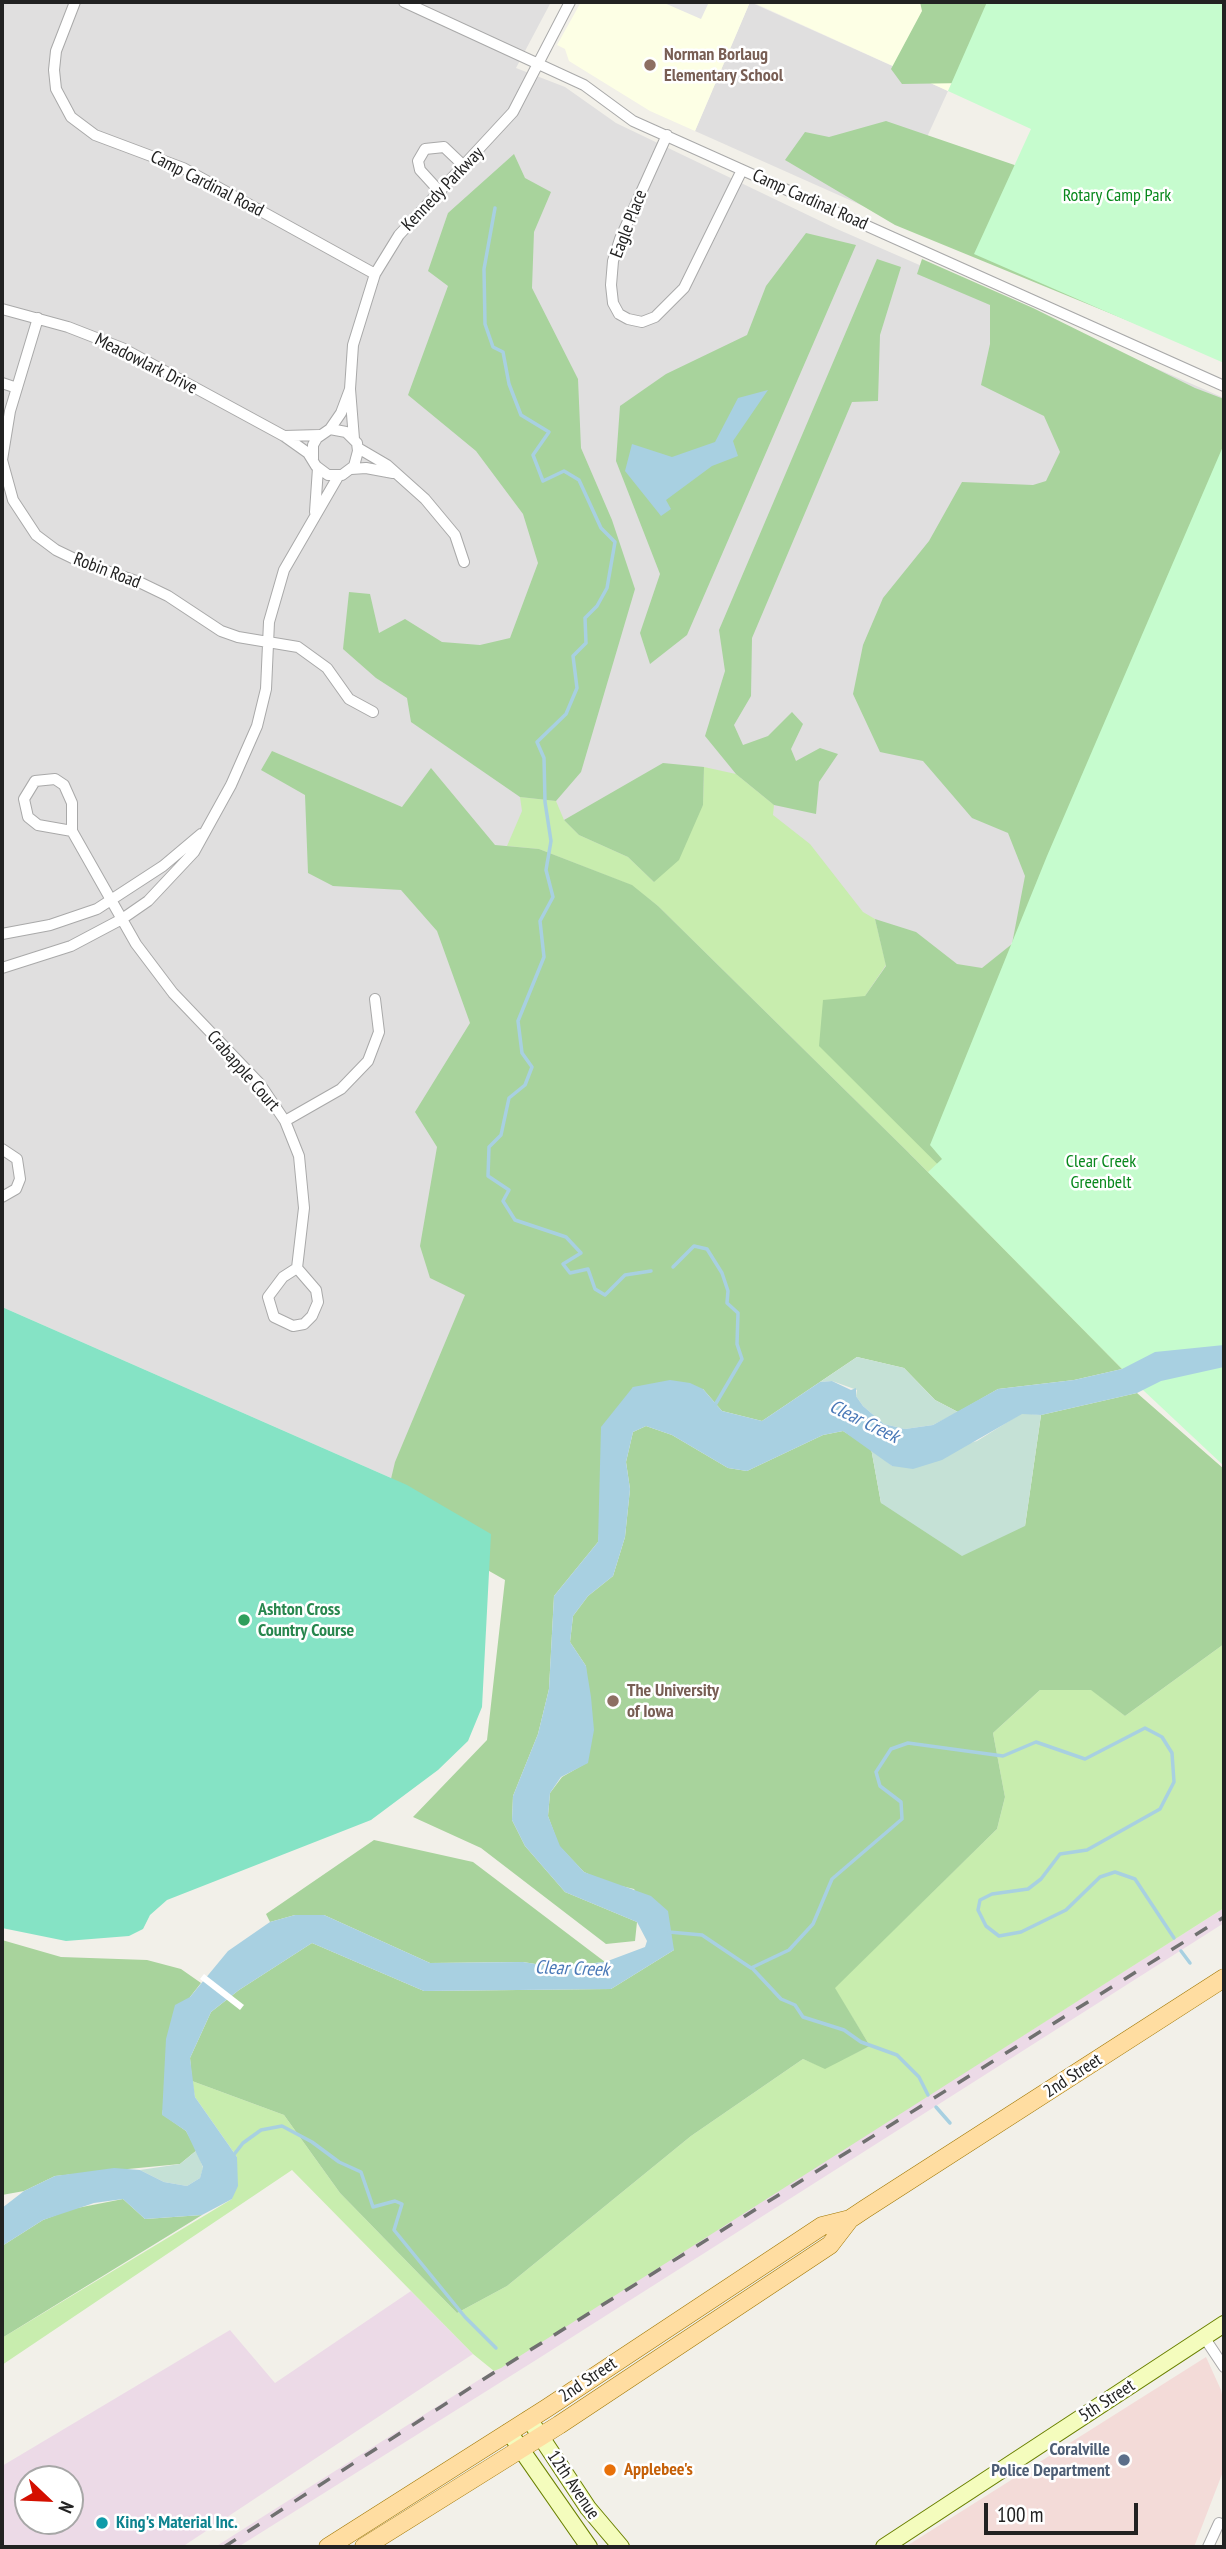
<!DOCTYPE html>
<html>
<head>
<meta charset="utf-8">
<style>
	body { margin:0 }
	#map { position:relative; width:1226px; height:2549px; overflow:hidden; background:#f2f0e9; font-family:"PT Sans Narrow",sans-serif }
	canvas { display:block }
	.frame { position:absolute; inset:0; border:4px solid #222; pointer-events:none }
	.north { position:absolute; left:14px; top:2465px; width:70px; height:70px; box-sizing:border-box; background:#fff; border:2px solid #a7a7a7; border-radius:50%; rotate:113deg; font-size:19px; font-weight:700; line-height:28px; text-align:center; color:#222 }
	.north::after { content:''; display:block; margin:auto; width:24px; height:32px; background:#d40f00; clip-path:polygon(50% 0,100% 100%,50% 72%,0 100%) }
	.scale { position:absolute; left:984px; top:2503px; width:154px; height:32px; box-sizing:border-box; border:4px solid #222; border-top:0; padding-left:9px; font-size:21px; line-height:24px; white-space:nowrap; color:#222; -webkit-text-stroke:5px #fff; paint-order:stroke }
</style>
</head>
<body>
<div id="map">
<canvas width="1226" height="2549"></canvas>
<div class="frame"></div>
<div class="north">N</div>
<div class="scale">100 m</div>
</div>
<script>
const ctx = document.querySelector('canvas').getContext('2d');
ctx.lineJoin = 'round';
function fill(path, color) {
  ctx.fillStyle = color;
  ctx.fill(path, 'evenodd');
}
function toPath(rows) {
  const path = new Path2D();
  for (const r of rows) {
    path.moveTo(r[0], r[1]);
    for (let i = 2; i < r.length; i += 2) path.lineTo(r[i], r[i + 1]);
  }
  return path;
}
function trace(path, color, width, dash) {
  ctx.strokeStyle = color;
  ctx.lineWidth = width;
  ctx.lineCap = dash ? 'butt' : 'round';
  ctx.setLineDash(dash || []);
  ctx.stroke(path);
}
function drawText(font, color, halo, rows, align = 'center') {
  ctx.font = font + ' "PT Sans Narrow",sans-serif';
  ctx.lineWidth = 5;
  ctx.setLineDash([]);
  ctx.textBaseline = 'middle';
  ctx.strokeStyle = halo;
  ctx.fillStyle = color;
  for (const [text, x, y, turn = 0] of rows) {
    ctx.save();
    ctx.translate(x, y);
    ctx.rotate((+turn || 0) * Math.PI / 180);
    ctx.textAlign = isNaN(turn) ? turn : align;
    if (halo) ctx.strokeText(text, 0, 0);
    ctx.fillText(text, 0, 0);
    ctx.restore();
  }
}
fill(toPath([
	[2,2,551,2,516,68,565,87,616,123,837,229,1224,398,1224,444,1047,856,930,1145,921,1146,407,1485,2,1307],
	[750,2,948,91,890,218,695,131]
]), '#e0dfdf');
fill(toPath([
	[1206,2357,1221,2390,1224,2404,1224,2469,1194,2547,905,2547]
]), '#f3dbd8');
fill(toPath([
	[1224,1908,1224,1923,536,2360,238,2547,215,2547],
	[411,2291,473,2354,182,2547,2,2547,2,2466,230,2330,275,2383],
	[28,2479,70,2479,70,2521,28,2521]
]), '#ecdae7');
fill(toPath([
	[581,2,750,2,695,131,650,111,569,61,565,49,557,45],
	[752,2,987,2,948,91]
]), '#fdffe5');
fill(toPath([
	[704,767,736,774,774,805,773,815,810,844,863,912,875,919,886,965,865,996,927,1152,1136,1362,1133,1365,1122,1369,915,1159,658,906,631,885,539,849,507,846,522,811,520,797,556,801,564,820,579,835,628,857,654,882,703,805],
	[1224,1644,1224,1908,501,2368,494,2371,473,2354,292,2170,2,2365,2,2338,232,2199,237,2157,195,2097,192,2081,284,2115,340,2193,457,2313,507,2286,691,2136,803,2059,825,2068,870,2046,834,1988,997,1829,1005,1797,993,1733,1040,1690,1091,1689,1125,1716]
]), '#c8edae');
fill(toPath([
	[920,2,1224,2,1224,360,895,225,785,160,805,132,829,137,886,121,1032,171,1058,119,965,83,902,84,891,69,922,11],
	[514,154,525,178,551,192,534,232,532,288,578,379,581,448,612,520,635,589,581,772,556,801,520,797,411,722,407,698,376,678,343,649,349,592,370,594,379,633,405,619,442,642,480,645,510,638,538,563,523,514,476,451,408,395,448,286,428,271,448,213],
	[806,233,856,245,687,635,650,664,640,633,660,574,616,461,620,406,666,374,747,335,766,286],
	[877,259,901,267,880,335,878,401,852,402,752,638,751,696,734,725,743,745,768,736,792,712,803,724,791,749,796,761,820,748,838,754,819,782,816,814,774,805,736,774,705,736,725,671,719,630],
	[922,259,1033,308,1195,388,1224,399,1224,1345,1136,1362,819,1046,823,1000,865,996,886,966,875,919,916,932,957,964,982,968,1012,944,1025,876,1008,833,972,818,923,761,880,752,853,694,863,645,883,598,929,541,962,482,1033,485,1046,481,1060,452,1044,416,981,385,990,344,990,305,917,274],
	[272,751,402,807,431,768,495,845,539,849,632,885,658,906,915,1159,1122,1369,1074,1380,998,1389,958,1412,935,1400,904,1368,857,1357,762,1421,722,1411,703,1389,633,1387,601,1518,598,1542,554,1596,549,1689,538,1734,513,1796,512,1820,525,1846,565,1892,637,1922,635,1941,606,1944,481,1848,413,1817,487,1740,505,1580,468,1559,390,1483,395,1462,465,1295,430,1278,420,1246,437,1147,415,1112,470,1023,437,931,401,890,333,886,308,873,305,795,261,770],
	[663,763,704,767,703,805,679,860,654,882,628,857,579,835,564,820],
	[1137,1393,1224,1469,1224,1644,1125,1716,1091,1690,1040,1690,993,1733,1005,1797,997,1829,835,1988,870,2046,825,2069,803,2059,691,2136,507,2286,457,2313,340,2193,284,2115,192,2081,190,2058,211,2012,239,1990,312,1943,424,1991,611,1989,674,1950,634,1889,608,1883,584,1872,559,1846,548,1816,550,1793,562,1777,588,1762,586,1666,570,1642,573,1616,588,1596,613,1576,625,1537,630,1489,626,1462,633,1432,646,1426,672,1435,728,1468,747,1471,823,1435,843,1431,871,1448,881,1503,1025,1526,1041,1415],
	[374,1840,473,1862,605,1962,554,1967,523,1962,430,1963,324,1915,295,1915,270,1922,266,1914],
	[2,1940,61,1957,147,1960,181,1969,201,1983,190,1997,162,2114,186,2131,197,2150,180,2164,55,2176,24,2191,2,2195],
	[123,2199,145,2219,202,2215,2,2338,2,2246,43,2220,72,2209]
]), '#a8d39c');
fill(toPath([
	[857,1357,904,1368,935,1400,958,1412,933,1425,905,1429,884,1424,863,1406,856,1396,857,1390,832,1381,820,1382],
	[1022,1413,1041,1415,1025,1526,962,1556,881,1503,871,1448,892,1466,977,1441],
	[197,2150,203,2168,200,2178,187,2186,164,2182,140,2170,180,2164]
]), '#c5e1d6');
fill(toPath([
	[987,2,1224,2,1224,363,974,254,1031,129,948,91],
	[1224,444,1224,1466,1143,1390,928,1172,942,1159,930,1145,1047,856]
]), '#c6fcce');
fill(toPath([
	[2,1307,407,1485,491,1534,482,1707,468,1741,438,1770,371,1820,167,1900,150,1915,143,1929,129,1936,66,1941,2,1928]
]), '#85e3c5');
fill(toPath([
	[662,2,709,2,701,19]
]), '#e6e6e6');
fill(toPath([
	[768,390,733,441,738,456,712,466,666,500,671,509,661,516,625,471,632,444,672,457,715,442,738,398],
	[1224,1345,1224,1367,1161,1381,1137,1393,1041,1415,1022,1414,942,1460,913,1469,892,1466,843,1431,823,1435,747,1471,728,1468,672,1435,646,1426,633,1432,626,1462,630,1489,625,1537,613,1576,588,1596,573,1616,570,1642,586,1666,591,1697,594,1730,588,1763,561,1777,550,1793,548,1816,560,1846,584,1872,651,1896,668,1911,674,1950,611,1989,424,1991,312,1943,239,1990,211,2012,190,2058,195,2097,237,2157,238,2186,232,2199,202,2215,145,2219,123,2199,94,2203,43,2220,2,2246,2,2208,24,2191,55,2176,114,2168,140,2170,164,2182,187,2186,200,2178,203,2167,186,2131,162,2115,166,2039,175,2005,190,1997,228,1951,270,1922,295,1915,324,1915,430,1963,523,1962,555,1967,605,1962,645,1947,647,1941,637,1922,565,1892,525,1846,512,1820,513,1796,538,1734,549,1689,554,1596,598,1542,601,1427,633,1387,670,1380,690,1383,703,1389,722,1411,762,1421,820,1382,832,1381,851,1390,856,1388,856,1396,863,1406,884,1424,905,1429,933,1425,998,1389,1074,1380,1122,1369,1155,1352]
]), '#a8d0e1');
fill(toPath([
	[204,1974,244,2005,240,2010,200,1979]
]), '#fff');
trace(toPath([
	[495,208,484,269,485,324,493,347,503,352,509,384,521,415,549,432,533,455,543,481,564,471,579,480,601,528,615,542,607,588,597,606,585,618,586,643,573,656,577,688,566,714,537,742,544,758,545,802,551,841,546,870,553,897,540,921,544,957,518,1021,522,1053,532,1067,525,1085,509,1098,501,1135,489,1147,488,1176,509,1190,503,1201,515,1220,566,1237,581,1253,563,1264,570,1273,588,1269,595,1289,605,1295,625,1275,651,1271],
	[673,1267,694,1246,707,1249,722,1273,728,1291,727,1303,738,1313,737,1344,742,1359,715,1405],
	[669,1932,702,1935,751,1968,789,1950,813,1924,832,1879,902,1819,901,1802,880,1786,876,1772,891,1749,908,1743,1003,1756,1036,1742,1085,1759,1145,1728,1162,1737,1172,1753,1174,1782,1160,1809,1087,1850,1060,1854,1041,1879,1028,1889,992,1894,980,1900,978,1910,986,1926,999,1936,1021,1932,1066,1910,1100,1877,1115,1872,1135,1879,1174,1938],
	[1181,1951,1190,1963],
	[752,1968,781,1999,795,2005,803,2017,844,2030,861,2042,897,2055,919,2077,928,2095],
	[936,2107,950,2123],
	[232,2157,243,2143,261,2130,282,2126,312,2142,339,2162,361,2172,373,2207,395,2201,402,2204,394,2230,465,2317,496,2348]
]), '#a8d0e1', 3.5);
const street = toPath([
	[75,2,56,51,54,70,56,89,71,117,95,135,183,168,375,274],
	[404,2,584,85,633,121,1224,386],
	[667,135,620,239,613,261,611,285,613,303,619,314,628,319,642,322,655,317,684,288,742,170],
	[441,193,420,170,418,161,425,149,444,147,465,167],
	[2,309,68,327,122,348,284,436,308,453,316,466,328,475,342,475,354,466,358,451,357,443,346,432,330,429,317,438,313,445,313,459],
	[38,318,10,411,2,460,13,500,36,535,56,550,83,563,139,582,168,596,221,631,238,637,298,647,327,668,349,699,373,712],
	[2,383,17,388],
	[330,429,341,413,350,389],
	[284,436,320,435],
	[354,439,350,389,353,345,375,274,399,235,513,112,570,2],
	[358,448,387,465,425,499,455,535,464,562],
	[351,469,366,468,393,473],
	[315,512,318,468],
	[72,831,38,825,28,817,24,799,35,781,55,779,64,785,72,803,72,831,136,944,173,993,260,1084,285,1121,299,1156,304,1208,297,1268,283,1277,268,1297,274,1317,293,1326,304,1324,312,1316,318,1302,316,1290,297,1268],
	[2,934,50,925,97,909,163,866,201,834],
	[2,968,71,946,122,919,148,901,194,852,231,785,257,726,266,689,269,622,284,570,339,475],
	[285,1121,341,1089,368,1061,379,1032,375,999],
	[2,1149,17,1159,20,1179,16,1189,2,1197],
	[1204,2337,1224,2367],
	[1208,2547,1219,2523]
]);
const secondary = toPath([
	[529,2419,588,2508,621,2547],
	[509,2432,589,2547],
	[884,2547,1224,2324]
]);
const primary = toPath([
	[328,2547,547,2408,822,2226,850,2219],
	[364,2547,559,2425,830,2245,850,2219,865,2209,1224,1978]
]);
trace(street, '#a9a9a9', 12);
trace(secondary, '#6a8101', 18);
trace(primary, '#a07700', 19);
trace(street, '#fff', 10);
trace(secondary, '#f4fcbd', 16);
trace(primary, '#ffdda1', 18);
trace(toPath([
	[224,2547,487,2377,1224,1917]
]), '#707070', 3.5, [14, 14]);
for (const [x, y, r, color] of [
	[650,65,7,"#8d6e63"],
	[244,1620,7,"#2e9e5b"],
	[613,1701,7,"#8d6e63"],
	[1124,2460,7,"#5c6f8a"],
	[610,2470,7,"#e8710a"],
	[102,2523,7,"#0f9aa8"]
]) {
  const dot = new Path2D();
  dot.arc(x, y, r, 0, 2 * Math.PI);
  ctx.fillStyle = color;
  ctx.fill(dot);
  trace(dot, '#fff', 2.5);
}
drawText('bold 18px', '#785e54', '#fff', [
	["Norman Borlaug",664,55],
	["Elementary School",664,76],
	["The University",627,1691],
	["of Iowa",627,1712]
], 'left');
drawText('18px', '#222', '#fff', [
	["Camp Cardinal Road",207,184,27],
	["Kennedy Parkway",443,189,-46],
	["Camp Cardinal Road",810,200,24],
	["Eagle Place",629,224,-69],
	["Meadowlark Drive",146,364,27],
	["Robin Road",107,571,21],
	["Crabapple Court",243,1071,49],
	["2nd Street",1073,2076,-33],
	["2nd Street",588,2380,-34],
	["5th Street",1107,2401,-33],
	["12th Avenue",573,2485,56]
]);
drawText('18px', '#08881c', '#fff', [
	["Rotary Camp Park",1117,196],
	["Clear Creek",1101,1162],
	["Greenbelt",1101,1183]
]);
drawText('bold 18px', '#27864d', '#fff', [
	["Ashton Cross",258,1610],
	["Country Course",258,1631]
], 'left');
drawText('bold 18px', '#4e5e75', '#fff', [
	["Coralville",1110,2450],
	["Police Department",1110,2471]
], 'right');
drawText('bold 18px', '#c56008', '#fff', [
	["Applebee's",624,2470]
], 'left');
drawText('bold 18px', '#0d838f', '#fff', [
	["King's Material Inc.",116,2523]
], 'left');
drawText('italic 19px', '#4978b7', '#fff', [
	["Clear Creek",864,1422,26],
	["Clear Creek",572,1969,2]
]);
</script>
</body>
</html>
